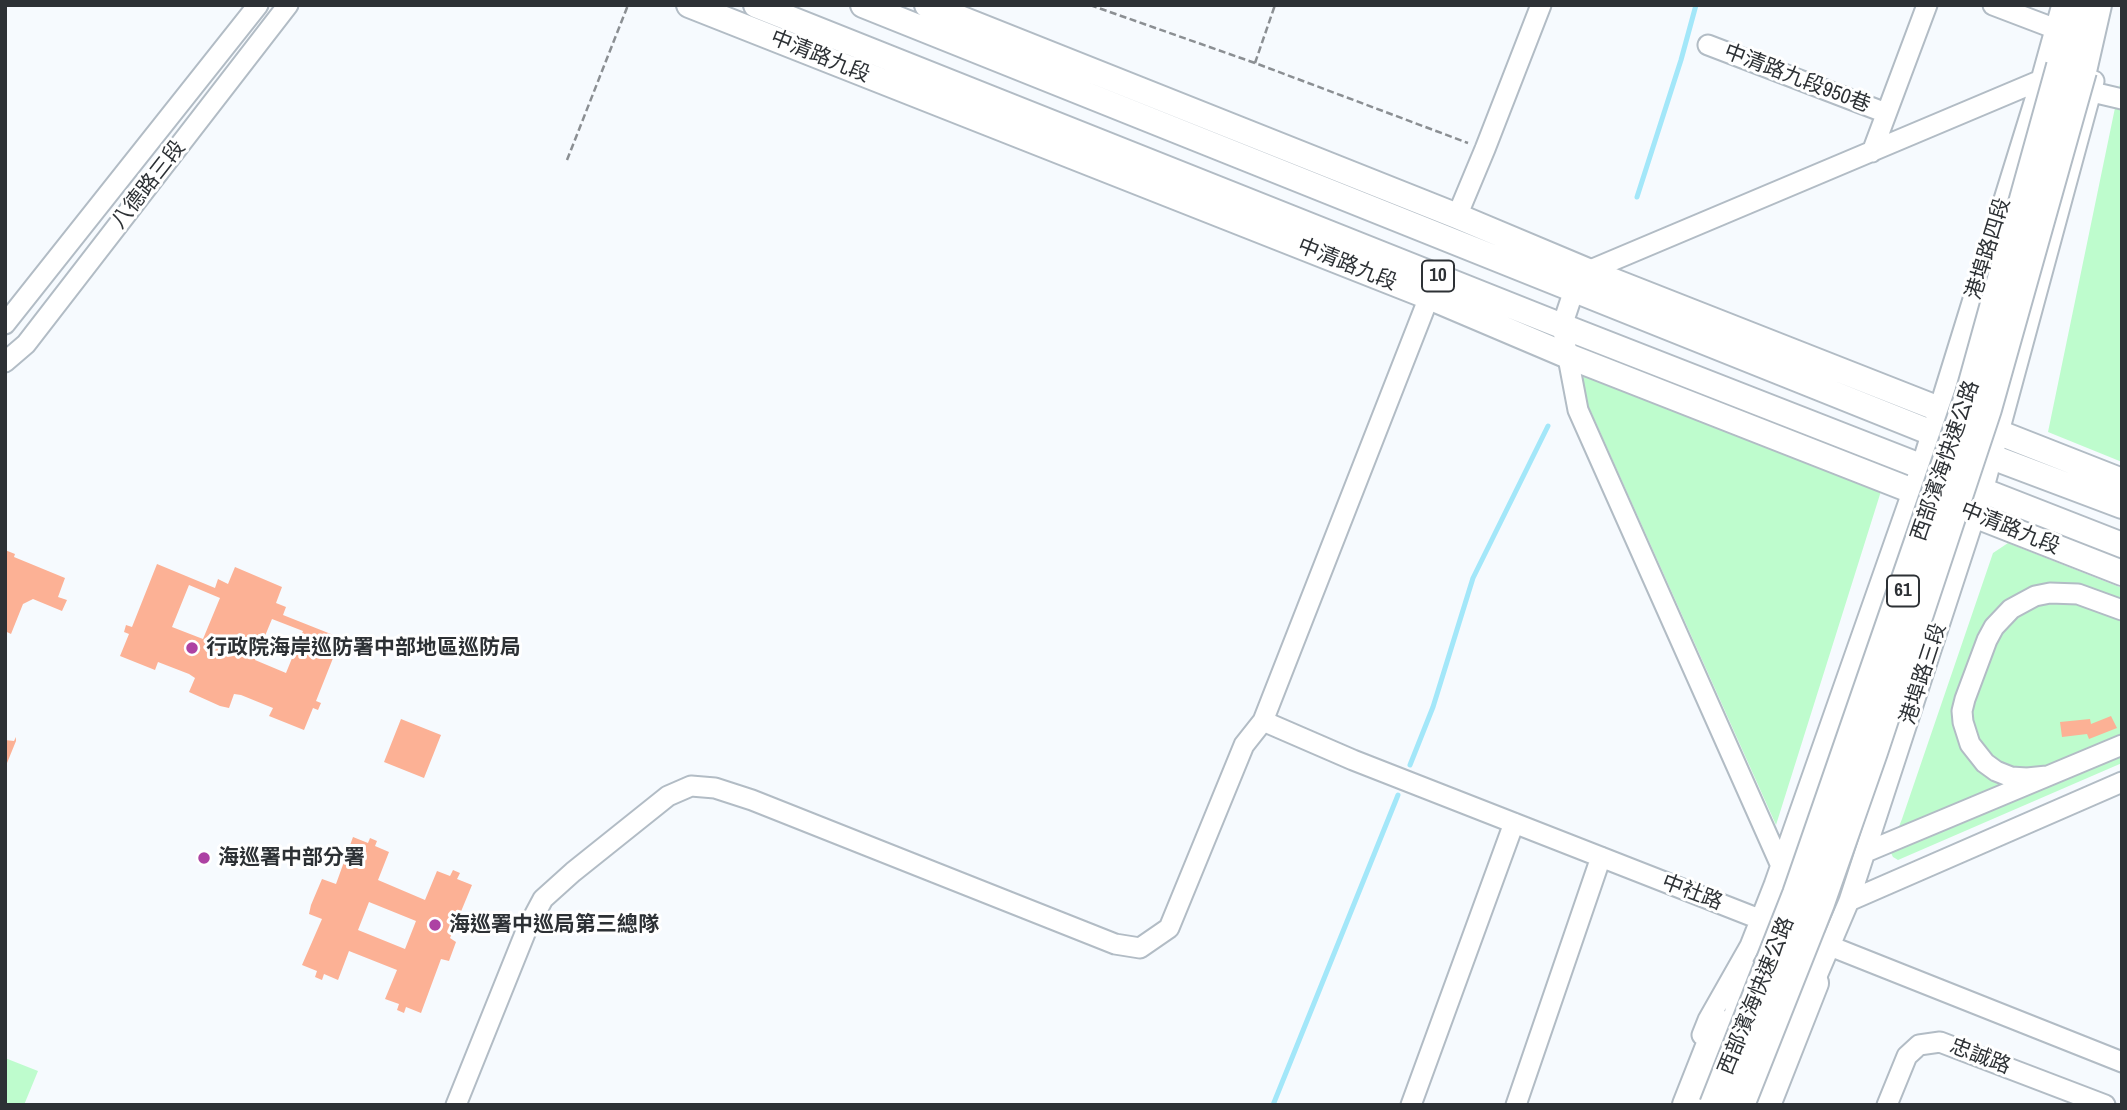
<!DOCTYPE html>
<html>
<head>
<meta charset="utf-8">
<style>
	body { margin:0 }
	#map { position:relative; width:2127px; height:1110px; overflow:hidden; background:#f6fafe; font-family:"Archivo Narrow",sans-serif }
	canvas { display:block }
	.frame { position:absolute; inset:0; border:7px solid #2d3135; pointer-events:none }
</style>
</head>
<body>
<div id="map">
<canvas width="2127" height="1110"></canvas>
<div class="frame"></div>
</div>
<script>
const ctx = document.querySelector('canvas').getContext('2d');
ctx.lineJoin = 'round';
function fill(path, color) {
  ctx.fillStyle = color;
  ctx.fill(path, 'evenodd');
}
function toPath(rows) {
  const path = new Path2D();
  for (const r of rows) {
    path.moveTo(r[0], r[1]);
    for (let i = 2; i < r.length; i += 2) path.lineTo(r[i], r[i + 1]);
  }
  return path;
}
function trace(path, color, width, dash) {
  ctx.strokeStyle = color;
  ctx.lineWidth = width;
  ctx.lineCap = dash ? 'butt' : 'round';
  ctx.setLineDash(dash || []);
  ctx.stroke(path);
}
function drawText(font, color, halo, rows, align = 'center') {
  ctx.font = font + ' "Archivo Narrow","Noto Sans TC",sans-serif';
  ctx.lineWidth = 6;
  ctx.setLineDash([]);
  ctx.textBaseline = 'middle';
  ctx.strokeStyle = halo;
  ctx.fillStyle = color;
  for (const [text, x, y, turn = 0] of rows) {
    ctx.save();
    ctx.translate(x, y);
    ctx.rotate((+turn || 0) * Math.PI / 180);
    ctx.textAlign = isNaN(turn) ? turn : align;
    if (halo) ctx.strokeText(text, 0, 0);
    ctx.fillText(text, 0, 0);
    ctx.restore();
  }
}
fill(toPath([
	[2122,74,2122,462,2048,432],
	[1571,367,1882,488,1776,825],
	[2008,543,2122,588,2122,763,1898,860,1893,857,1891,853,1892,844,1902,819,1993,553],
	[5,1058,38,1071,24,1105,5,1105]
]), '#befccd');
trace(toPath([
	[1637,197,1681,60,1696,5],
	[1410,765,1433,707,1473,578,1548,426],
	[1273,1105,1398,795]
]), '#a3e7f9', 5);
fill(toPath([
	[5,550,15,554,14,557,65,578,58,597,67,600,62,611,33,599,23,604,11,634,5,631],
	[157,564,215,588,218,579,228,584,235,567,282,587,276,603,286,607,283,615,341,638,316,701,321,703,318,710,313,708,304,730,269,716,273,708,241,695,234,694,229,708,220,706,189,692,195,678,189,674,158,662,155,670,120,656,129,634,124,632,126,625,132,627],
	[189,585,220,598,203,639,172,627],
	[272,619,303,631,286,673,255,660],
	[2111,716,2117,728,2089,739,2087,734,2062,737,2060,722,2090,719,2091,724],
	[401,719,441,735,424,778,384,762],
	[16,737,16,741,5,768,5,740,14,741],
	[353,837,368,843,370,838,377,841,375,846,389,852,378,880,425,900,437,871,450,876,453,870,460,873,457,879,472,885,450,938,456,942,449,961,441,959,421,1013,406,1007,404,1013,397,1010,399,1004,385,999,397,970,349,951,338,980,324,974,322,980,315,977,317,971,302,965,322,919,309,914,311,905,322,879,336,884],
	[369,902,416,921,405,949,358,930]
]), '#fcb195');
const minor = toPath([
	[1993,5,2056,29],
	[1708,45,1886,113],
	[1872,152,1927,5],
	[1457,216,1485,149,1541,5],
	[5,324,258,5],
	[5,362,26,344,288,5],
	[1263,721,1353,760,1772,924],
	[2047,776,2027,778,2011,777,1996,771,1985,763,1970,744,1963,722,1962,711,1965,699,1987,640,1994,627,2011,609,2035,596,2050,593,2078,594,2122,610],
	[1866,852,2122,745],
	[1781,866,1578,410,1562,326,1574,290,1588,271,2041,80,2122,99],
	[1849,901,2122,782],
	[1820,942,2122,1062],
	[1814,983,1849,901,1983,491,2094,81],
	[1702,1035,1708,1020,1750,946,1774,885,1921,467,2041,80,2061,8],
	[1725,1043,1731,1028,1745,967],
	[456,1105,526,931,543,899,573,872,668,796,691,786,715,788,752,800,1115,944,1140,948,1169,928,1244,745,1263,721,1429,297],
	[1411,1105,1514,823],
	[1516,1105,1601,857],
	[1887,1105,1907,1056,1919,1045,1940,1042,2105,1105]
]);
const major = toPath([
	[689,5,1429,297,1568,356,2122,573],
	[756,5,1562,326,2122,545],
	[863,5,1992,457,2122,506],
	[927,5,1457,216,1588,271,2122,481]
]);
const highway = toPath([
	[2061,66,2075,5],
	[2082,71,2097,5],
	[1687,1105,1719,1024],
	[1766,1105,1814,983]
]);
trace(minor, '#b2bcc5', 23);
trace(major, '#b2bcc5', 28);
trace(highway, '#b2bcc5', 32);
trace(toPath([
	[1090,5,1255,63,1468,143],
	[1255,63,1275,5],
	[567,160,628,5]
]), '#8b8f93', 2.5, [7, 3.5]);
trace(minor, '#fff', 19);
trace(major, '#fff', 24);
trace(highway, '#fff', 28);
const highwayBridge = toPath([
	[1714,1105,1797,894,1970,394,2061,66],
	[1740,1105,1820,903,1873,752,1987,409,2082,71]
]);
trace(highwayBridge, '#b2bcc5', 32, []);
trace(highwayBridge, '#fff', 28);
for (const [x, y, r, color] of [
	[192,648,7,"#ad42a3"],
	[204,858,7,"#ad42a3"],
	[435,925,7,"#ad42a3"]
]) {
  const dot = new Path2D();
  dot.arc(x, y, r, 0, 2 * Math.PI);
  ctx.fillStyle = color;
  ctx.fill(dot);
  trace(dot, '#fff', 2.5);
}
for (const [x, y, w] of [
	[1438,276,32],
	[1903,591,32]
]) {
  const box = new Path2D();
  box.roundRect(x - w / 2, y - 15.5, w, 31, 5);
  ctx.fillStyle = '#fff';
  ctx.fill(box);
  trace(box, '#2d3135', 2);
}
drawText('bold 19px', '#2d3135', null, [
	["10",1438,276],
	["61",1903,591]
]);
drawText('21px', '#2d3135', '#fff', [
	["中清路九段",820,57,22],
	["中清路九段950巷",1797,79,21],
	["八德路三段",149,185,-52],
	["港埠路四段",1989,249,-73],
	["中清路九段",1347,265,22],
	["西部濱海快速公路",1946,461,-71],
	["中清路九段",2010,529,22],
	["港埠路三段",1924,674,-72],
	["中社路",1692,893,21],
	["西部濱海快速公路",1757,996,-68],
	["忠誠路",1980,1057,21]
]);
drawText('bold 21px', '#2d3135', '#fff', [
	["行政院海岸巡防署中部地區巡防局",206,648],
	["海巡署中部分署",218,858],
	["海巡署中巡局第三總隊",449,925]
], 'left');
</script>
</body>
</html>
